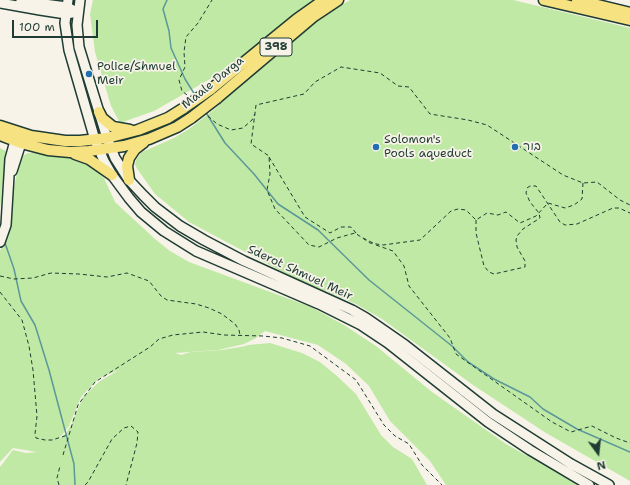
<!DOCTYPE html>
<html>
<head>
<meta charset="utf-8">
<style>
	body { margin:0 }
	#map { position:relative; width:630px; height:485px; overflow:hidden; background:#f7f3e8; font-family:"Shantell Sans",sans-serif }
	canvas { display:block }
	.north { position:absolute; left:578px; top:433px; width:40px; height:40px; -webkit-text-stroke:3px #f7f3e8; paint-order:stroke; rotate:165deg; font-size:11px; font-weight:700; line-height:16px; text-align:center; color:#1f3d34 }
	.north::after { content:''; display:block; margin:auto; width:14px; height:18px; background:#1f3d34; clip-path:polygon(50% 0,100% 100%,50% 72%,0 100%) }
	.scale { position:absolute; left:12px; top:20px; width:86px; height:18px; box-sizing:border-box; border:2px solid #1f3d34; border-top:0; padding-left:5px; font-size:12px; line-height:14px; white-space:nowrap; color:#1f3d34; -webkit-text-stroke:3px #f7f3e8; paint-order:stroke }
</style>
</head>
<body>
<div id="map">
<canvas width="630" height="485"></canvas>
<div class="north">N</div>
<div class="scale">100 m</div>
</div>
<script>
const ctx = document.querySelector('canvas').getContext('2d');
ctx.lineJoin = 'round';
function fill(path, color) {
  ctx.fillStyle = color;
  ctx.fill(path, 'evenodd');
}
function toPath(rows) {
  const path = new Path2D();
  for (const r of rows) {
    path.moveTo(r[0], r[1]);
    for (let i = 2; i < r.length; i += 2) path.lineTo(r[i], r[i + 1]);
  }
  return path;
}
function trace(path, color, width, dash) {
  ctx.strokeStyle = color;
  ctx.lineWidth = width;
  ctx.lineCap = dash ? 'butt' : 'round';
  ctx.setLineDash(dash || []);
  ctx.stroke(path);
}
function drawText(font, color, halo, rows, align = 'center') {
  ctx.font = font + ' "Shantell Sans","Playpen Sans Hebrew",sans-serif';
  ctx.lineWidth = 3.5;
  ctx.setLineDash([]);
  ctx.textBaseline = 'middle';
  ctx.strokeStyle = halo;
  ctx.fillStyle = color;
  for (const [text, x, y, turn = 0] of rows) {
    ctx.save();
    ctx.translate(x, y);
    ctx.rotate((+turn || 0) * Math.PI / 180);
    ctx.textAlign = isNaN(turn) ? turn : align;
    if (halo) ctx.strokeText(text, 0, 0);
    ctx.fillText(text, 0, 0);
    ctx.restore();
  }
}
fill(toPath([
	[93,0,313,0,217,75,154,111,120,123,111,106,95,52,90,14],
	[350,0,513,0,630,28,630,481,546,433,473,385,382,319,356,304,296,279,189,222,155,194,138,170,135,165,136,160,142,152,174,138,189,129,215,109,230,94,315,21],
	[0,148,6,151,0,209],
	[28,153,65,154,73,156,94,167,104,178,115,202,155,239,170,251,189,262,311,307,344,325,376,346,432,392,506,444,579,485,446,485,430,461,390,421,369,386,346,364,318,345,265,331,256,338,244,344,218,350,175,353,181,355,191,352,222,350,246,346,248,345,270,343,302,353,320,362,337,376,356,394,381,435,393,447,412,459,427,485,0,485,0,467,13,450,26,453,37,452,13,448,0,462,0,250,8,238,13,192,20,160,24,155],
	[119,370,100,381,83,397,71,425,66,433,57,441,69,426,81,397,99,378]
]), '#c0e9a5');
trace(toPath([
	[167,0,163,9,169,31,171,48,185,79,195,95],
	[205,111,225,143,254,174,278,204,318,230,369,280,452,346,468,362,494,379,530,397,543,409,577,429,630,452],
	[4,240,14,269,21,301,35,325,49,370,74,464,75,485]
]), '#5c9898', 1.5);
const secondary = toPath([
	[68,0,65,23,69,50,95,140,104,161,112,175,129,198,141,212,164,231,196,251,319,304,361,325,388,343,488,422,530,450,589,485],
	[80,0,77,25,79,47,107,138,115,158,129,180,143,195,155,207,180,226,204,240,244,261,352,310,366,318,405,345,493,414,571,464,609,485],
	[21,1,67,7,73,10],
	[0,3,40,10,66,14,72,13],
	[12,171,21,143,21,137],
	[0,242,6,225,10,159,15,141,18,136]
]);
const primary = toPath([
	[544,0,630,20],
	[577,0,630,13],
	[210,90,297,19,324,0],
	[217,98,314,16,338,0],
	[99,112,102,118,113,127,130,130],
	[0,126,31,136,65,141,80,141,107,138,138,130,168,118,184,108],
	[0,135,21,143,48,150,70,152,89,151,124,146,149,139,177,127,191,118],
	[75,154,89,159,112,175],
	[129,180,127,166,129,158,135,149,144,142]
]);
trace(secondary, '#1f3d34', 12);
trace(primary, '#1f3d34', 13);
trace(toPath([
	[187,95,182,91,179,80,185,67,184,52,186,37,198,23,212,0],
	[208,116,217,124,231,130,243,128,252,120,255,114],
	[269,157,305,217,330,233,341,227,351,227,356,233],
	[583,183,582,199,574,205,565,208,548,203,536,216,520,223,506,212,498,215,487,213,476,220,466,210,458,209,451,211,420,240,383,245,370,243,355,233,337,238,319,247,309,245,275,209,267,190,270,174,269,156,251,144,256,105,304,94,315,82,341,67,380,73,398,86,409,87,430,114,468,120,487,125,563,175,583,183,597,182,620,200,630,205],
	[476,220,476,233,484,266,489,272,494,274,525,267,525,261,517,247,516,240,517,236,523,229,540,218,539,213,530,202,526,193,527,188,530,186,536,186,560,222,565,225,577,224,613,208,619,208,630,213],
	[363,238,373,243],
	[376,245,393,251,404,266,409,286,450,338,456,354,552,422,571,432,592,426,616,438,630,443],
	[0,276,14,279,33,278,51,273,79,274,107,277,127,273,149,281,161,296,167,300,196,304,209,308,222,314,235,324,239,330,240,335],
	[0,292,22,320,29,346,33,370,37,416,35,434,36,438,45,440,52,440,68,435],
	[63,455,78,405,95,382,150,347,159,339,173,335,203,332,224,335,263,336,282,338,310,346,356,380,384,425,395,436,409,444,422,465,442,485],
	[59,485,57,478,60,466],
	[85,485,88,482,112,439,124,428,131,426,138,432,137,443,126,485]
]), '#1f3d34', 1, [4, 3]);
trace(secondary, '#f7f3e8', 9);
trace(primary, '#f7e281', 10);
const primaryBridge = toPath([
	[184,108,210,90],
	[191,118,217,98]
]);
trace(primaryBridge, '#1f3d34', 13, []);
trace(primaryBridge, '#f7e281', 10);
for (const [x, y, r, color] of [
	[89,74,4,"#1f6fb2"],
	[376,147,4,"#1f6fb2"],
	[515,147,4,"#1f6fb2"]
]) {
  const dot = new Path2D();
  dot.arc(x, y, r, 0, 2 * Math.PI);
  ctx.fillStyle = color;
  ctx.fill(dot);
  trace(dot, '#f7f3e8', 1.5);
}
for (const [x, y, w] of [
	[276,47,32]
]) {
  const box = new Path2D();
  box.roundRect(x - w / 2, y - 9, w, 18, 3);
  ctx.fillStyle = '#f7f3e8';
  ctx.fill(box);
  trace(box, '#1f3d34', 1);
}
drawText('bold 11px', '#1f3d34', null, [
	["398",276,47]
]);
drawText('12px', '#1f3d34', '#f7f3e8', [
	["Police/Shmuel",97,67],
	["Meir",97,81],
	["Solomon's",384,140],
	["Pools aqueduct",384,154],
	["בור",523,147]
], 'left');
drawText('12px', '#1f3d34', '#f7f3e8', [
	["Maale Darga",213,83,-39],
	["Sderot Shmuel Meir",300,273,25]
]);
</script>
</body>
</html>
